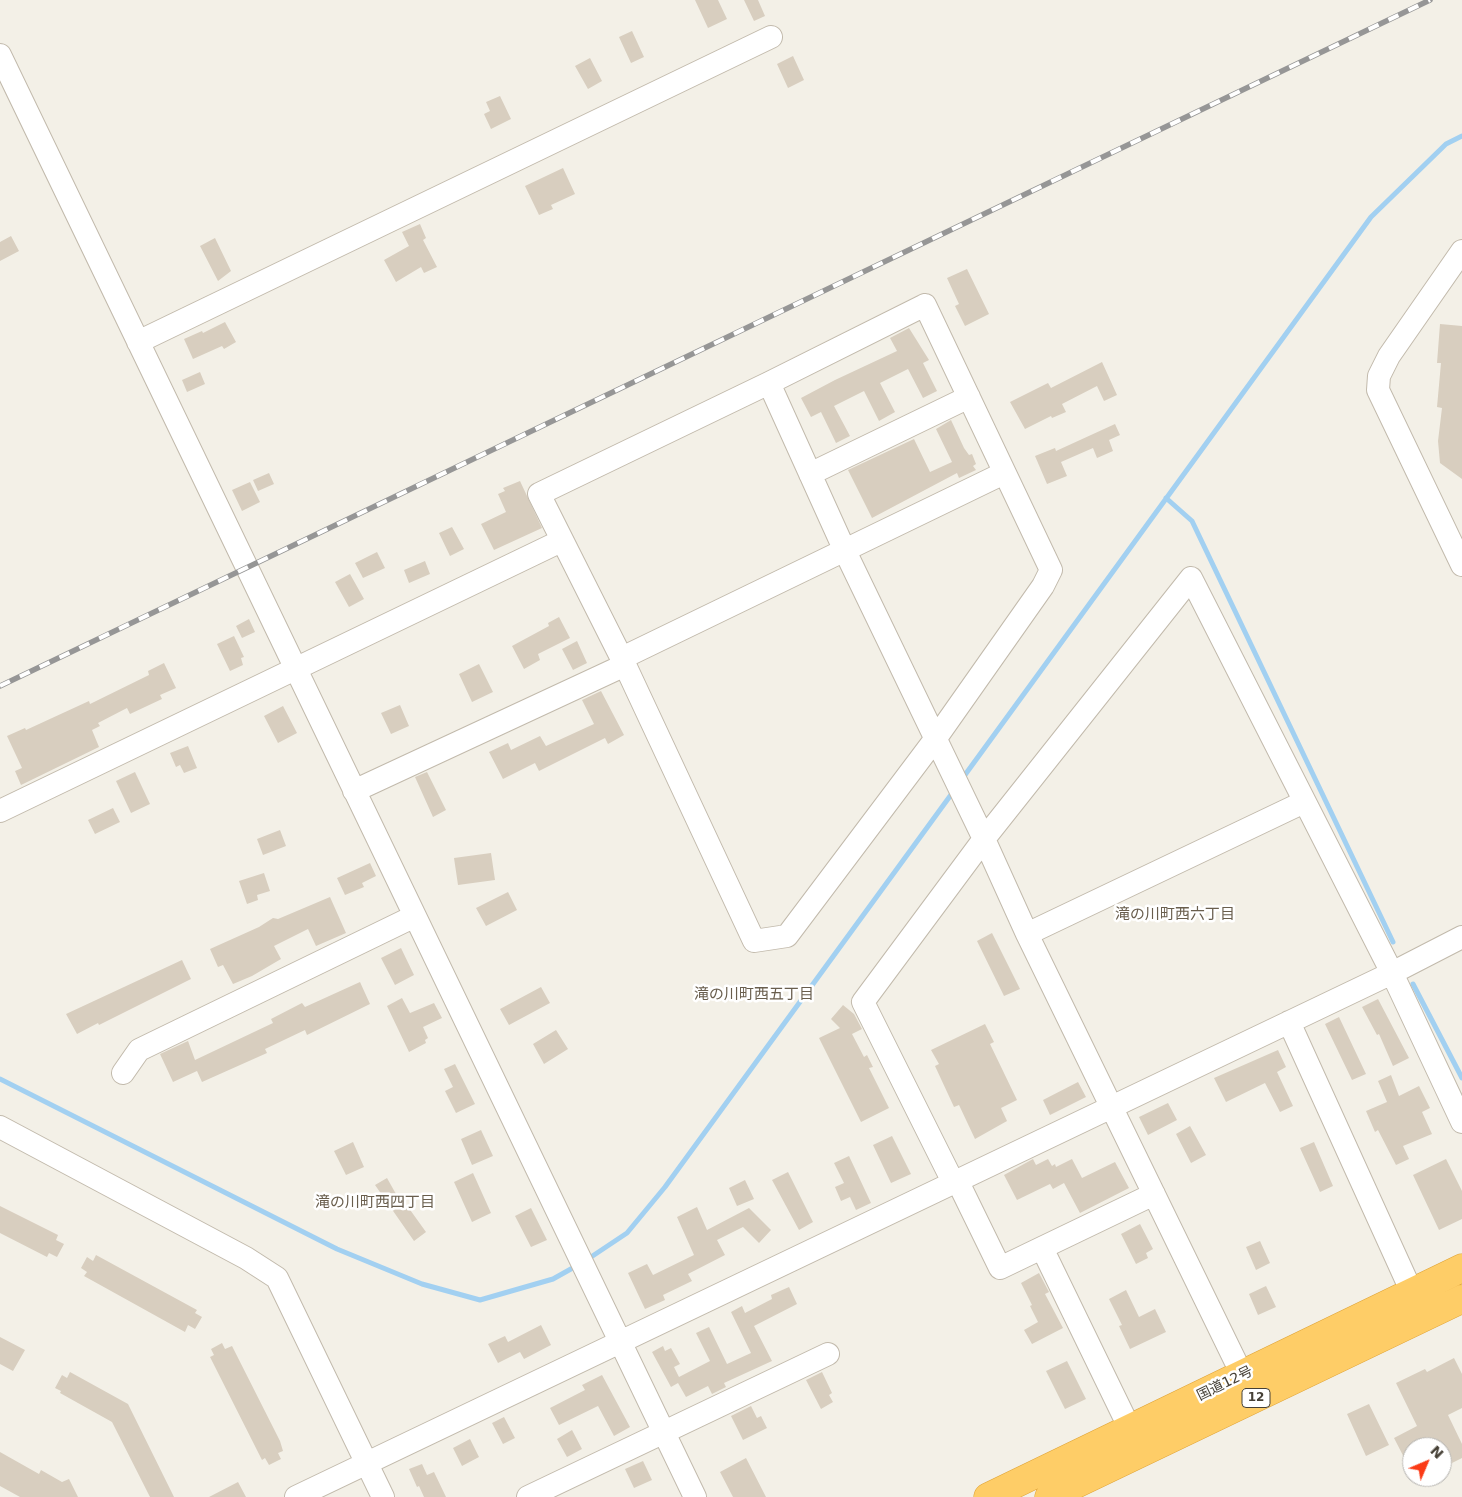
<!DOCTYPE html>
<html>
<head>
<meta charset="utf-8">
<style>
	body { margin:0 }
	#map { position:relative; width:1462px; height:1497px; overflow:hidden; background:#f3f0e7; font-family:"DejaVu Sans",sans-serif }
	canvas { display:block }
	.north { position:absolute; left:1402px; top:1437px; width:50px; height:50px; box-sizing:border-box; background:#fff; border:1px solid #b5b3af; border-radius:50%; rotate:45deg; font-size:14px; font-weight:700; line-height:20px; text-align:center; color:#464036 }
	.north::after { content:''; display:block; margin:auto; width:18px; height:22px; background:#fb3b16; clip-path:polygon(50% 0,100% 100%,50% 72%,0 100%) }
</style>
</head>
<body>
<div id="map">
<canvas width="1462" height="1497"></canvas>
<div class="north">N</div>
</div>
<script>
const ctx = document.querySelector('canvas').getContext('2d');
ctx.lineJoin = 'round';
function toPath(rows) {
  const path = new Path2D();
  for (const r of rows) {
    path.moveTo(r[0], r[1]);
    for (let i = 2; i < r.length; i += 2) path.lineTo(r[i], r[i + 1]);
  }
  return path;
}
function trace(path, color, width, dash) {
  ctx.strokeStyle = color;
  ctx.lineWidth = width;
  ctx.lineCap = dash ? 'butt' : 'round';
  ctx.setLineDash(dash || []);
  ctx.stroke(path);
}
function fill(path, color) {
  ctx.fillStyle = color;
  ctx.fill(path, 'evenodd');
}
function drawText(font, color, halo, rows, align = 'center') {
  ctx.font = font + ' "DejaVu Sans","Noto Sans JP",sans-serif';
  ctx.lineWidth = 5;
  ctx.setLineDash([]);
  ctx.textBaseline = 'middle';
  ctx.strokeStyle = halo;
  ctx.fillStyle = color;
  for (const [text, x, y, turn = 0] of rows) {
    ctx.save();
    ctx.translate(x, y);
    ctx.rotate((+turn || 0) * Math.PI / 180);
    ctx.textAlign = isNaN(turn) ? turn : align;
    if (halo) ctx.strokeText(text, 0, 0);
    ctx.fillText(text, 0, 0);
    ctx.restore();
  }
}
trace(toPath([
	[1166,498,1192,521,1393,942],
	[962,779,1371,217,1446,144,1462,136],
	[1413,984,1462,1078],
	[0,1079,337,1249,422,1284,480,1300,553,1279,578,1265],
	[588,1259,627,1233,665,1187,953,792]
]), '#a2d0f1', 5);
fill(toPath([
	[695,0,718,0,727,19,708,28],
	[744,0,758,0,765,16,754,21],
	[632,31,644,57,631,63,619,37],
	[793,56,804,80,788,88,777,64],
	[590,58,602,81,588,89,575,66],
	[500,96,511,119,491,129,484,114,490,111,486,102],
	[563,168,575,194,551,205,553,209,539,215,525,186],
	[420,224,426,238,423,240,437,267,424,273,421,267,396,282,384,260,409,246,402,232],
	[11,236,19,251,0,261,0,242],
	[215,238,231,271,218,281,200,246],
	[967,269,989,314,965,326,955,306,959,304,947,278],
	[225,322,236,342,224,349,222,346,193,359,184,339,202,331,203,333],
	[1440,324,1462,326,1462,479,1440,463,1438,441,1442,408,1437,407,1441,363,1437,363],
	[909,328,929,360,923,363,937,391,923,398,908,369,880,383,895,412,879,421,864,391,834,406,850,436,836,443,821,412,811,417,801,398,835,380,897,351,890,338],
	[1102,362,1117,395,1104,401,1097,386,1062,404,1066,412,1052,418,1051,416,1025,429,1010,402,1048,383,1051,388],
	[200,372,205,384,187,392,182,380],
	[951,420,964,448,969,455,972,454,976,464,973,466,976,470,959,478,957,473,872,518,848,470,914,439,930,472,952,462,936,429],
	[1115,424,1120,435,1109,440,1113,451,1097,458,1093,448,1061,462,1067,476,1047,484,1035,456,1055,448,1056,451],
	[269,473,274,484,258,491,253,480],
	[520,481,542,528,494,550,481,524,506,512,498,494,505,491,503,488],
	[250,482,260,502,242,511,232,490],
	[452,527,464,549,450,556,439,533],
	[377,552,385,568,363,578,355,563],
	[425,561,430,574,409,583,404,570],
	[350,574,364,599,349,607,335,582],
	[559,617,570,638,538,654,540,660,524,669,512,646,549,626,548,623],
	[249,619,255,632,242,638,236,626],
	[234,636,244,657,241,658,243,665,230,671,217,644],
	[577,641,587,663,573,670,562,649],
	[164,663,176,688,160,695,162,699,130,714,127,708,98,723,100,726,92,730,99,747,21,785,15,771,22,768,7,736,25,728,26,730,89,701,90,704,149,675,148,671],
	[479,664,493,692,472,702,459,674],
	[601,691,624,735,608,744,605,738,539,771,535,763,503,779,489,752,508,743,511,750,540,736,546,746,594,724,582,700],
	[400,705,409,726,391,734,381,713],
	[283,706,297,733,278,743,264,716],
	[188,746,197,768,184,773,180,765,176,767,170,753],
	[135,772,150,804,131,813,116,781],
	[427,772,446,810,433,817,415,777],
	[113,808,120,822,95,834,88,820],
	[280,830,286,846,263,855,257,839],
	[491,853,495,880,458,885,454,858],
	[370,863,376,876,362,883,364,887,345,895,337,878],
	[264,873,270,891,257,895,258,900,247,904,239,881],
	[508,892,517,910,486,926,476,908],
	[330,897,346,933,316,946,308,929,274,946,281,959,252,976,233,984,223,965,218,967,210,949,259,927,273,918,278,919],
	[992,933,1020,989,1004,996,977,941],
	[401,948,414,975,395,985,381,958],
	[182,960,191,979,99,1025,98,1023,77,1034,66,1014],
	[360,982,370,1004,307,1035,305,1030,265,1049,267,1053,202,1082,197,1071,173,1082,160,1054,188,1041,195,1060,273,1023,271,1019,302,1003,305,1007],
	[541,987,550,1003,509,1025,500,1009],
	[402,998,410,1013,434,1003,442,1018,423,1027,428,1038,425,1040,426,1043,409,1052,387,1006],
	[1378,999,1409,1058,1393,1066,1379,1034,1377,1035,1362,1007],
	[843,1005,854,1014,862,1029,852,1034,864,1057,867,1055,873,1067,869,1068,889,1108,861,1122,819,1038,840,1028,831,1019],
	[1339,1017,1366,1074,1352,1080,1325,1024],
	[985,1024,994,1042,990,1044,1017,1100,1001,1108,1007,1121,975,1139,959,1105,954,1107,935,1066,939,1064,931,1050],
	[556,1030,568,1049,544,1064,533,1044],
	[1278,1050,1286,1067,1277,1072,1293,1106,1280,1112,1265,1083,1226,1102,1214,1078],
	[455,1064,475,1104,456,1113,445,1091,453,1087,444,1069],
	[1391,1075,1399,1096,1419,1086,1430,1108,1422,1112,1432,1134,1403,1146,1409,1159,1396,1165,1378,1130,1375,1132,1366,1111,1387,1102,1378,1081],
	[1078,1082,1086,1097,1050,1115,1043,1100],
	[1168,1103,1177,1120,1148,1135,1139,1117],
	[1190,1126,1206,1155,1191,1163,1176,1134],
	[481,1130,493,1156,472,1165,461,1139],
	[892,1136,911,1174,891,1183,873,1145],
	[353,1142,364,1167,346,1175,334,1151],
	[1314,1142,1333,1186,1320,1192,1300,1148],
	[849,1156,871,1203,856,1210,850,1197,841,1201,835,1187,844,1183,834,1163],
	[1033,1159,1036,1165,1048,1159,1052,1166,1055,1164,1056,1167,1072,1159,1082,1178,1115,1162,1129,1188,1080,1213,1064,1183,1053,1189,1050,1184,1017,1200,1004,1175],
	[1446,1159,1462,1191,1462,1219,1439,1230,1413,1175],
	[788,1172,813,1222,799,1230,772,1180],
	[473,1173,491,1213,472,1222,454,1182],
	[387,1178,405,1210,408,1207,426,1232,414,1241,375,1185],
	[745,1180,754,1199,737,1206,729,1188],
	[0,1206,58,1235,56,1240,64,1244,57,1257,49,1253,47,1257,0,1233],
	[697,1207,707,1230,749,1208,771,1230,759,1243,743,1227,717,1240,725,1255,688,1274,692,1281,663,1295,665,1300,645,1309,628,1273,647,1264,653,1275,694,1255,677,1217],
	[531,1208,547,1240,531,1247,515,1216],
	[1140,1224,1153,1249,1146,1253,1148,1258,1136,1264,1121,1234],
	[1260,1241,1270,1263,1256,1270,1246,1247],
	[96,1255,197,1310,195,1313,202,1317,195,1329,188,1325,185,1332,84,1276,87,1272,81,1268,87,1257,93,1261],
	[1039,1273,1049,1292,1045,1294,1063,1328,1032,1344,1024,1330,1038,1322,1030,1306,1032,1305,1021,1283],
	[1266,1286,1276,1307,1258,1315,1249,1294],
	[789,1287,797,1304,754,1326,772,1361,724,1383,726,1387,712,1394,708,1386,686,1397,678,1383,671,1387,652,1352,663,1346,665,1351,671,1348,680,1364,674,1367,679,1377,710,1361,696,1333,709,1327,727,1364,751,1353,731,1312,742,1306,745,1313,772,1299,771,1295],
	[1126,1290,1139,1317,1155,1309,1166,1332,1130,1349,1119,1326,1122,1325,1109,1299],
	[541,1325,551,1345,524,1359,520,1352,498,1363,488,1344,505,1336,508,1342],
	[0,1337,25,1350,13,1371,0,1364],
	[222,1343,225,1349,232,1346,280,1441,283,1451,278,1453,281,1459,269,1465,265,1458,262,1460,210,1357,214,1355,211,1349],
	[1454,1358,1462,1374,1462,1408,1448,1415,1462,1444,1462,1458,1442,1468,1442,1447,1412,1447,1412,1473,1394,1438,1417,1426,1396,1383,1425,1369,1427,1372],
	[1067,1361,1086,1399,1065,1409,1046,1371],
	[70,1372,128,1404,174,1497,150,1497,112,1422,60,1393,61,1391,55,1388,62,1375,67,1378],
	[822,1372,832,1393,829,1395,833,1402,821,1409,806,1380],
	[602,1375,630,1427,614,1436,598,1406,559,1425,550,1408,585,1390,582,1385],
	[1369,1404,1389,1445,1366,1456,1347,1414],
	[751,1406,757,1418,761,1416,767,1428,743,1440,731,1416],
	[504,1417,515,1438,503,1444,492,1423],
	[572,1430,582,1449,567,1457,557,1439],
	[470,1439,479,1457,462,1466,453,1448],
	[0,1452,39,1474,41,1470,62,1482,69,1479,78,1497,20,1497,0,1486],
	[746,1458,766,1497,733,1497,720,1472],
	[643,1461,652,1480,634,1488,625,1469],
	[422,1464,427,1475,434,1472,446,1497,424,1497,419,1486,417,1487,409,1469],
	[238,1482,246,1497,209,1497]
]), '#d8cebf');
const minor = toPath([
	[0,55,695,1497],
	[1462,251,1389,356,1379,376,1378,390,1462,565],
	[925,305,1051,570,1043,586,936,738,787,936,754,941,625,665,539,494,769,383,925,305],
	[138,342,771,37],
	[769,383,845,551,984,839,1027,934,1249,1389],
	[810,474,969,397],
	[622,658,1004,473],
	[354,791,625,665],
	[0,811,561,541],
	[1027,934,1304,802],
	[1289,1022,1419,1308],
	[123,1073,139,1050,415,916],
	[0,1127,246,1258,277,1278,383,1497],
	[957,1180,1000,1268,1154,1194],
	[953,1182,863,1002,984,839,1191,578,1392,973,1462,1122],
	[1042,1248,1130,1429],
	[296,1497,1392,973,1462,937],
	[528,1497,828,1354]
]);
const highway = toPath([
	[988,1497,1462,1268],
	[1049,1497,1462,1299]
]);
trace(minor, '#c2baac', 24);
trace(highway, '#dea236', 29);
trace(minor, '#fff', 22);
trace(highway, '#fecd67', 28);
const rail = toPath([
	[0,686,1430,0]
]);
trace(rail, '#969696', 5.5);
trace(rail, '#fff', 4, [11]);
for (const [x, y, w] of [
	[1256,1398,28]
]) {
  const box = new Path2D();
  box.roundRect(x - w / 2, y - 9.5, w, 19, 4);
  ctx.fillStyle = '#fff';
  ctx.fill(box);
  trace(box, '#464036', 1);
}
drawText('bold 12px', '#464036', null, [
	["12",1256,1398]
]);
drawText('14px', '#464036', '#fff', [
	["国道12号",1225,1384,-26]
]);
drawText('15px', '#695e4d', '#fff', [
	["滝の川町西六丁目",1175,915],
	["滝の川町西五丁目",754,995],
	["滝の川町西四丁目",375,1203]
]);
</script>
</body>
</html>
